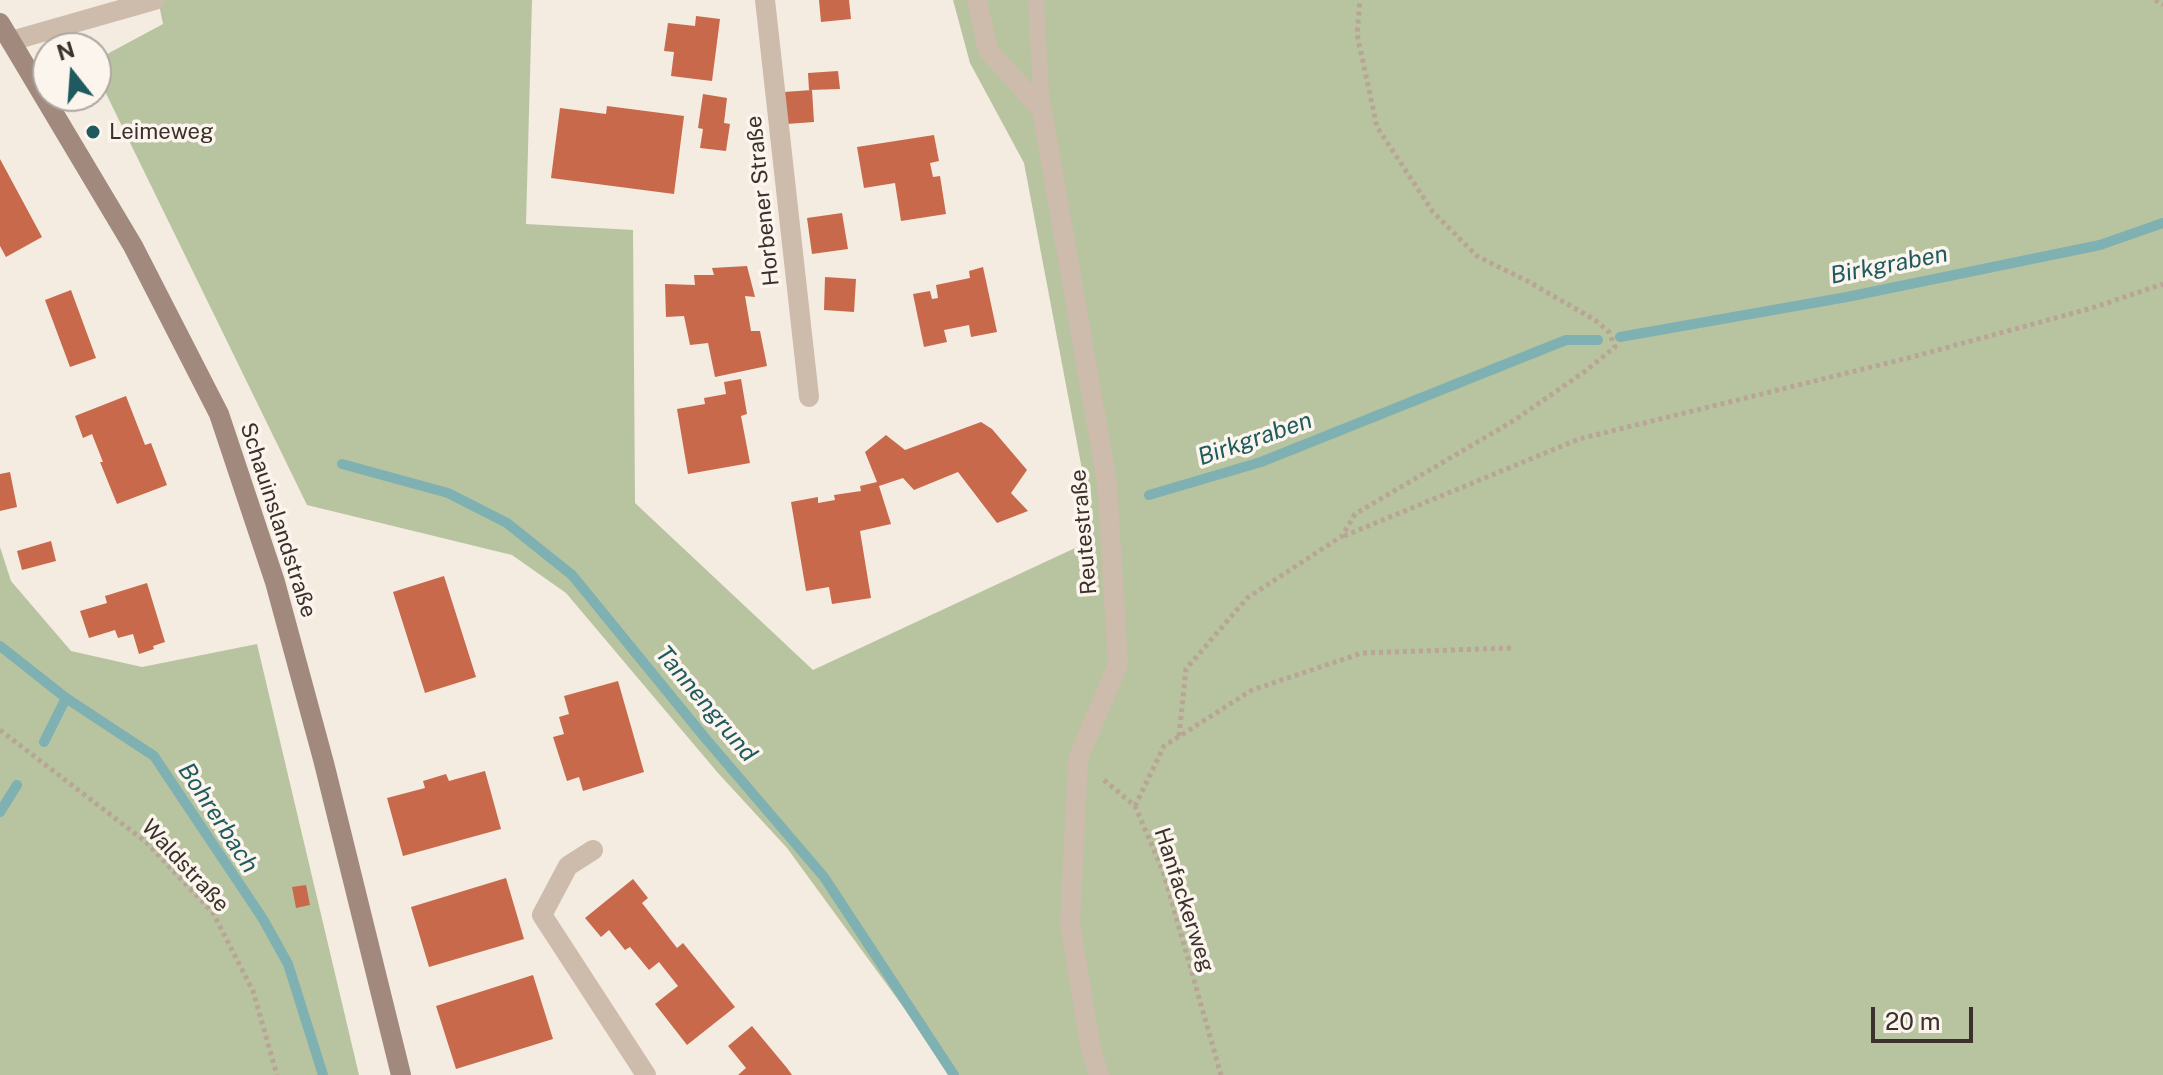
<!DOCTYPE html>
<html>
<head>
<meta charset="utf-8">
<style>
	body { margin:0 }
	#map { position:relative; width:2163px; height:1075px; overflow:hidden; background:#f4ebe1; font-family:"Public Sans",sans-serif }
	canvas { display:block }
	.north { position:absolute; left:32px; top:32px; width:80px; height:80px; box-sizing:border-box; background:#fbf5ee; border:2px solid #aea6a0; border-radius:50%; rotate:343deg; font-size:22px; font-weight:700; line-height:32px; text-align:center; color:#3b302b }
	.north::after { content:''; display:block; margin:auto; width:28px; height:36px; background:#1f5a5e; clip-path:polygon(50% 0,100% 100%,50% 72%,0 100%) }
	.scale { position:absolute; left:1871px; top:1007px; width:102px; height:36px; box-sizing:border-box; border:4px solid #3b302b; border-top:0; padding-left:10px; font-size:24px; line-height:28px; white-space:nowrap; color:#3b302b; -webkit-text-stroke:6px #fbf5ee; paint-order:stroke }
</style>
</head>
<body>
<div id="map">
<canvas width="2163" height="1075"></canvas>
<div class="north">N</div>
<div class="scale">20 m</div>
</div>
<script>
const ctx = document.querySelector('canvas').getContext('2d');
ctx.lineJoin = 'round';
function fill(path, color) {
  ctx.fillStyle = color;
  ctx.fill(path, 'evenodd');
}
function toPath(rows) {
  const path = new Path2D();
  for (const r of rows) {
    path.moveTo(r[0], r[1]);
    for (let i = 2; i < r.length; i += 2) path.lineTo(r[i], r[i + 1]);
  }
  return path;
}
function trace(path, color, width, dash) {
  ctx.strokeStyle = color;
  ctx.lineWidth = width;
  ctx.lineCap = dash ? 'butt' : 'round';
  ctx.setLineDash(dash || []);
  ctx.stroke(path);
}
function drawText(font, color, halo, rows, align = 'center') {
  ctx.font = font + ' "Public Sans",sans-serif';
  ctx.lineWidth = 7;
  ctx.setLineDash([]);
  ctx.textBaseline = 'middle';
  ctx.strokeStyle = halo;
  ctx.fillStyle = color;
  for (const [text, x, y, turn = 0] of rows) {
    ctx.save();
    ctx.translate(x, y);
    ctx.rotate((+turn || 0) * Math.PI / 180);
    ctx.textAlign = isNaN(turn) ? turn : align;
    if (halo) ctx.strokeText(text, 0, 0);
    ctx.fillText(text, 0, 0);
    ctx.restore();
  }
}
fill(toPath([
	[158,0,532,0,526,224,633,230,635,503,813,670,1088,542,1088,501,1024,163,970,63,953,0,2163,0,2163,1075,953,1075,787,848,718,773,566,593,512,555,307,505,96,73,96,60,163,24],
	[0,547,11,581,71,651,142,667,257,644,359,1075,0,1075]
]), '#b8c4a0');
trace(toPath([
	[1620,337,1847,297,2100,245,2163,223],
	[342,464,448,493,507,523,572,575,706,739,824,877,954,1075],
	[1149,495,1261,462,1566,340,1598,340],
	[0,646,66,698,154,756,263,919,288,964,323,1075],
	[44,742,66,698],
	[0,812,17,785]
]), '#7fb0b2', 10);
fill(toPath([
	[819,0,849,0,851,19,821,22],
	[696,16,720,19,712,81,671,76,674,52,664,51,668,23,695,26],
	[838,71,840,89,809,90,808,73],
	[812,90,814,122,786,124,784,92],
	[703,94,727,98,724,123,730,124,726,151,700,148,703,129,698,128],
	[607,106,684,116,674,194,551,178,560,108,606,114],
	[934,135,939,161,930,163,933,177,940,176,946,214,901,221,895,183,864,188,857,147],
	[0,159,42,237,6,257,0,246],
	[842,213,848,249,812,254,807,218],
	[747,266,755,297,745,296,751,331,760,331,767,366,715,377,708,343,690,345,684,316,666,317,665,284,695,285,694,275,714,275,712,268],
	[983,267,997,332,971,337,969,325,944,330,947,342,924,347,913,294,930,291,932,299,938,298,936,285,970,278,969,271],
	[825,277,856,279,854,312,824,310],
	[71,290,96,358,70,367,45,300],
	[741,379,747,414,741,416,750,463,688,474,677,409,705,404,704,398,726,394,724,382],
	[126,396,145,445,151,443,167,485,117,504,100,462,103,462,92,434,83,438,75,416],
	[981,422,992,429,1027,470,1011,493,1028,511,997,523,958,472,914,490,903,478,879,486,891,524,860,531,871,598,832,604,829,587,806,591,791,502,818,497,818,503,835,500,834,495,861,491,860,486,877,482,865,452,886,435,905,450],
	[10,472,17,507,0,511,0,474],
	[51,541,56,561,22,570,17,551],
	[444,576,476,677,425,693,393,592],
	[147,583,165,642,153,646,154,649,139,654,133,634,118,638,115,630,89,638,80,611,107,603,105,596],
	[618,681,644,772,583,791,579,777,567,781,553,737,564,734,559,717,569,714,564,696],
	[485,771,501,829,403,856,387,798,425,788,423,781,446,774,449,781],
	[506,878,524,939,429,967,411,907],
	[633,879,648,898,642,903,677,948,683,943,735,1007,687,1045,655,1004,678,986,659,962,649,970,630,947,625,950,609,930,601,937,585,918],
	[306,885,310,905,296,908,292,887],
	[533,975,553,1039,456,1069,436,1006],
	[752,1026,787,1068,792,1075,738,1075,746,1068,728,1046]
]), '#c8694b');
trace(toPath([
	[2155,0,2163,5],
	[1344,536,1579,439,1912,357,2092,308,2163,284],
	[0,730,146,842,213,913,253,991,277,1075],
	[1179,736,1186,669,1247,598,1342,536,1355,514,1513,421,1584,372,1615,347,1609,332,1595,320,1531,283,1477,256,1433,212,1377,127,1357,34,1360,0],
	[1104,780,1135,806,1163,871,1221,1075],
	[1135,806,1164,746,1252,690,1362,653,1511,648]
]), '#b9a596', 5, [4, 4]);
trace(toPath([
	[1036,0,1042,110]
]), '#cdbbac', 16);
trace(toPath([
	[765,0,809,397],
	[977,0,988,50,1042,110,1107,483,1118,664,1078,759,1070,923,1091,1050,1099,1075],
	[11,41,155,0],
	[593,850,568,866,542,915,646,1075]
]), '#cdbbac', 20);
trace(toPath([
	[0,23,133,246,219,414,275,582,324,763,401,1075]
]), '#a18a7d', 20);
for (const [x, y, r, color] of [
	[93,132,8,"#1f5a5e"]
]) {
  const dot = new Path2D();
  dot.arc(x, y, r, 0, 2 * Math.PI);
  ctx.fillStyle = color;
  ctx.fill(dot);
  trace(dot, '#fbf5ee', 3);
}
drawText('22px', '#3b302b', '#fbf5ee', [
	["Leimeweg",109,132]
], 'left');
drawText('22px', '#3b302b', '#fbf5ee', [
	["Horbener Straße",763,201,-96],
	["Schauinslandstraße",278,520,72],
	["Reutestraße",1084,532,-95],
	["Waldstraße",185,866,47],
	["Hanfackerweg",1184,900,72]
]);
drawText('italic 24px', '#1f5a5e', '#fbf5ee', [
	["Birkgraben",1889,265,-11],
	["Birkgraben",1255,439,-19],
	["Tannengrund",706,704,50],
	["Bohrerbach",218,818,57]
]);
</script>
</body>
</html>
